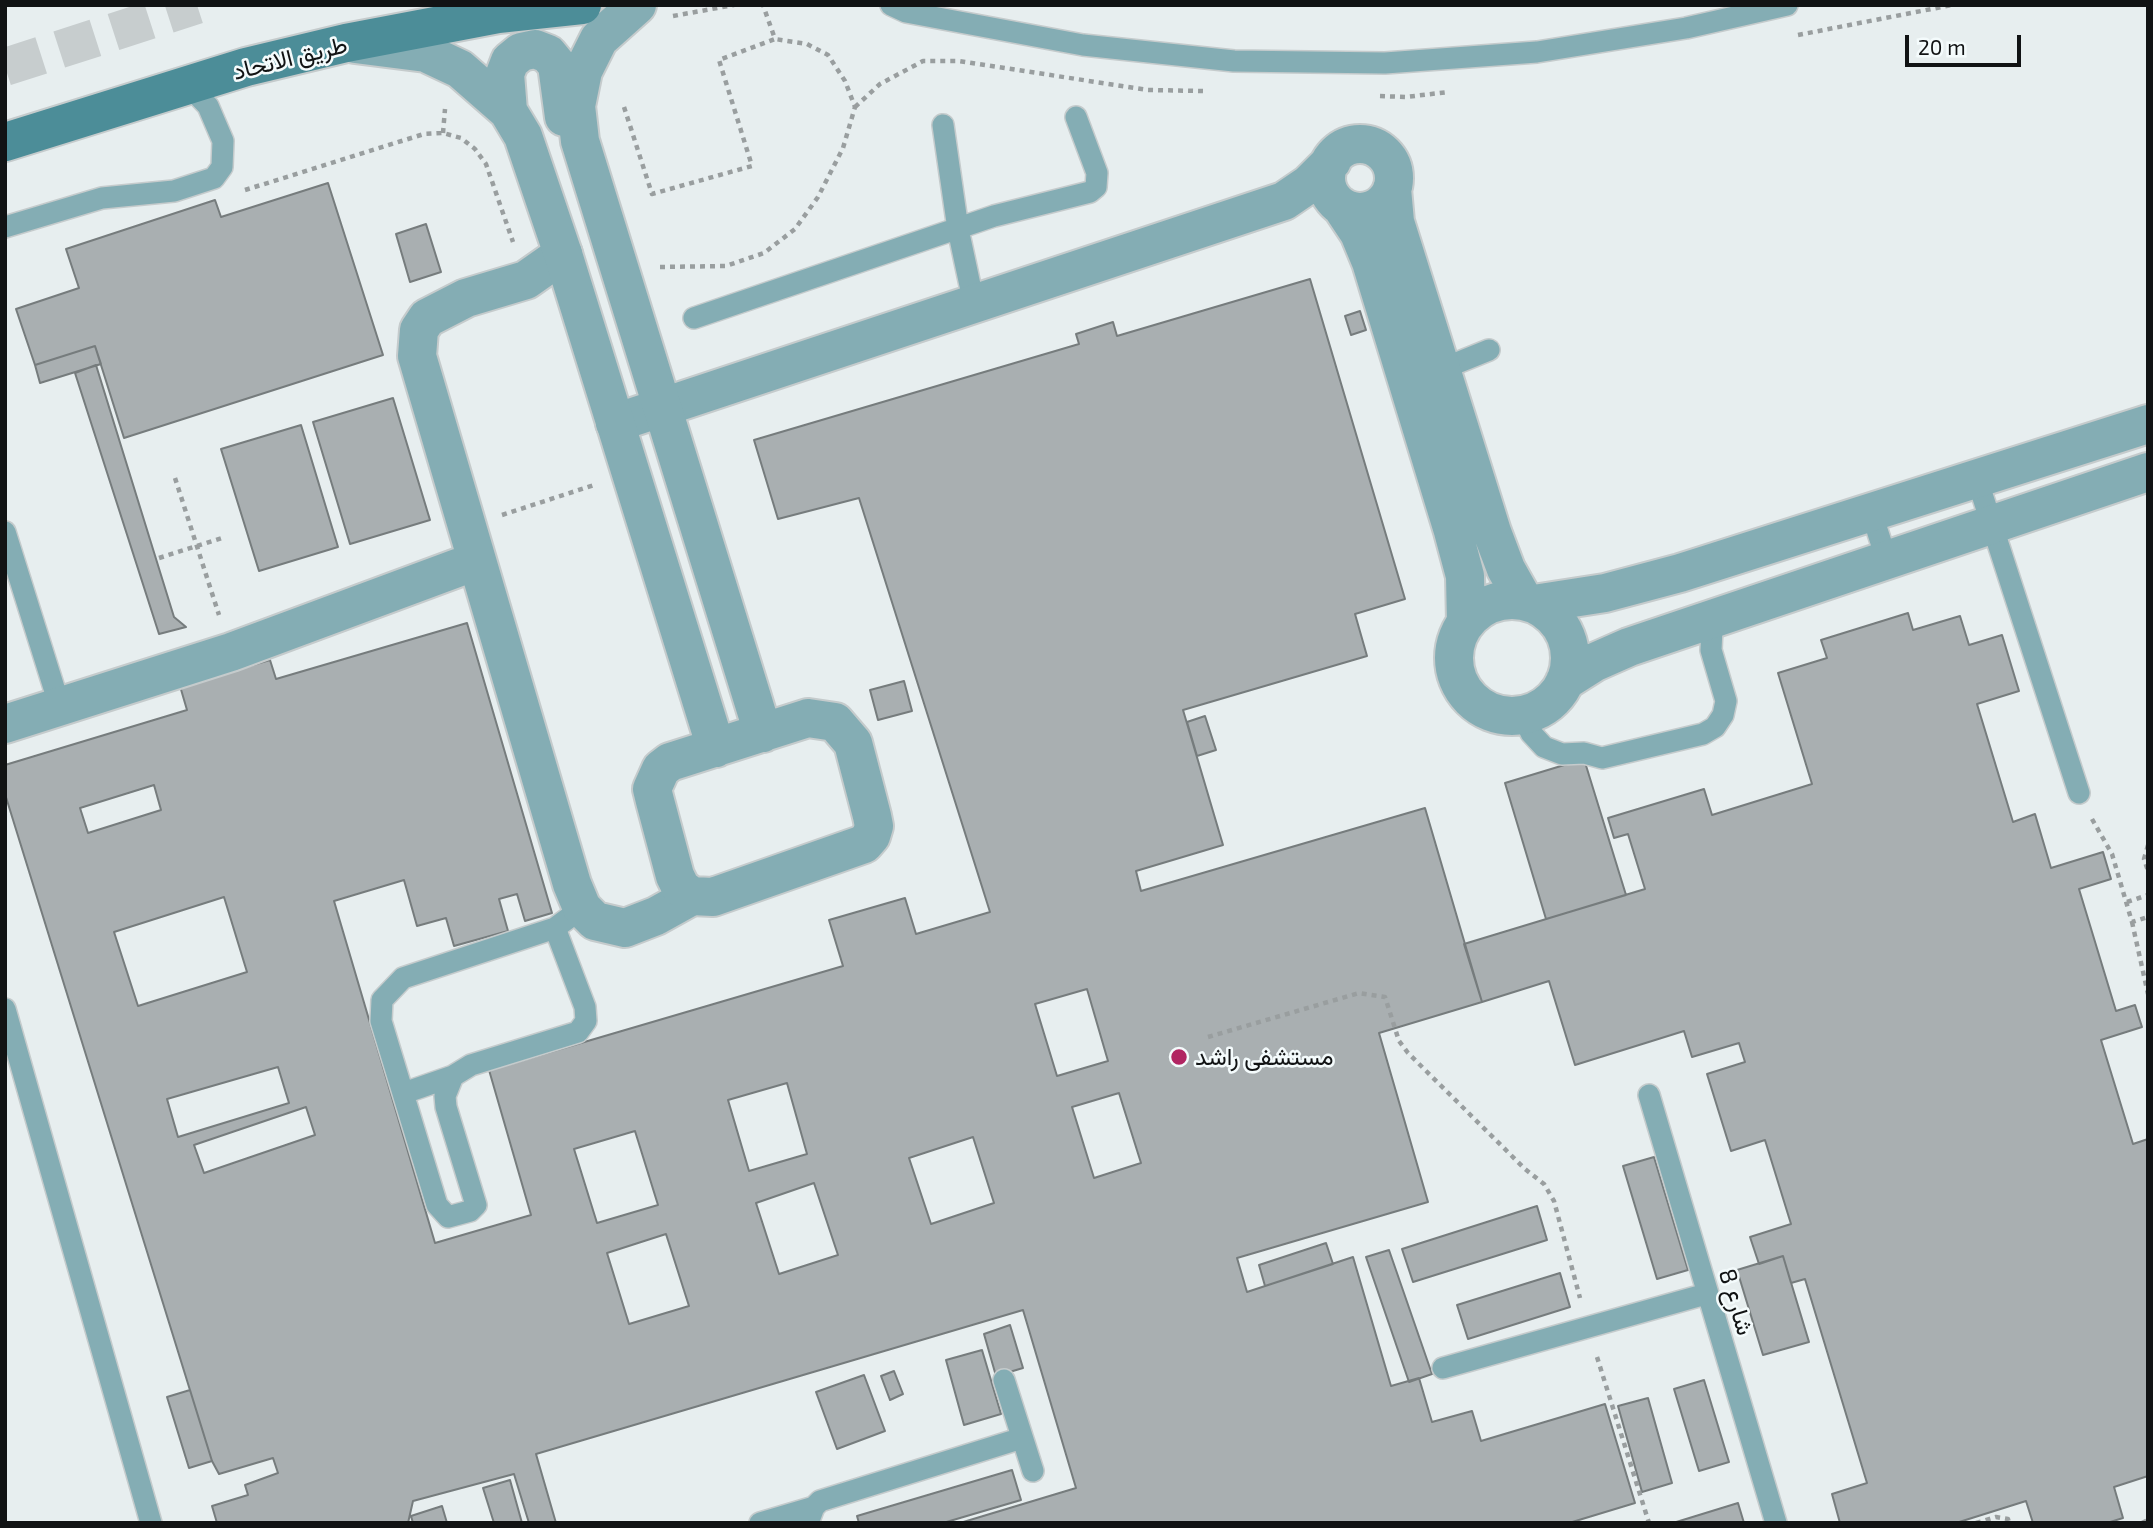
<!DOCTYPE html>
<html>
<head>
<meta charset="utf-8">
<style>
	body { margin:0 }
	#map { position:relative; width:2153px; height:1528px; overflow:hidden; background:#e7eeef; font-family:"Exo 2",sans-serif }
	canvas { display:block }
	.frame { position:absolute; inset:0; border:7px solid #111314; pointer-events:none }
	.scale { position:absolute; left:1905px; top:35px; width:116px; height:32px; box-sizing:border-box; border:4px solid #111314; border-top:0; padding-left:9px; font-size:21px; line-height:24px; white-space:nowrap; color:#111314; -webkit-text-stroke:5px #f4fbfc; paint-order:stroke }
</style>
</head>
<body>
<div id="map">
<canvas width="2153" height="1528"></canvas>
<div class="frame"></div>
<div class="scale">20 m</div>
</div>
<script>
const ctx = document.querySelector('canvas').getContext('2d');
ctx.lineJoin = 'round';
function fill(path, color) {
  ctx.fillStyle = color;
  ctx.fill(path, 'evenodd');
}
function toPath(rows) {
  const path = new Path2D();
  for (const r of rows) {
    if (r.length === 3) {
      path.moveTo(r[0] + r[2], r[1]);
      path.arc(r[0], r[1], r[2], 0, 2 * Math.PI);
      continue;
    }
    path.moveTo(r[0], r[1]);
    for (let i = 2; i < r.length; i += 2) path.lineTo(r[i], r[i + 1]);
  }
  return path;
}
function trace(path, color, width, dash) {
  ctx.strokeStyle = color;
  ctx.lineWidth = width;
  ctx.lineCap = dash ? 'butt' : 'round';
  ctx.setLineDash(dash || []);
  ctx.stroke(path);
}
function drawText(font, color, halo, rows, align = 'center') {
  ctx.font = font + ' "Exo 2",Vazirmatn,sans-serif';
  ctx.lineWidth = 5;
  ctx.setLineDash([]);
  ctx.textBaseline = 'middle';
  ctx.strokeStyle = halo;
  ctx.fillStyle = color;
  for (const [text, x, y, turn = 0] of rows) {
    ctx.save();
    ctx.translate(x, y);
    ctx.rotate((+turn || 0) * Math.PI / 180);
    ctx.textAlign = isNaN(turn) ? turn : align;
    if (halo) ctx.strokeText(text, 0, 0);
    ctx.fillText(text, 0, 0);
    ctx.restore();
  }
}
const building = toPath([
	[328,183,383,355,124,438,95,346,35,365,16,309,79,288,66,249,215,200,221,217,328,183],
	[426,224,441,272,410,282,396,234,426,224],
	[1310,279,1405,599,1355,614,1367,656,1183,710,1223,845,1136,871,1141,891,1425,808,1482,1002,1379,1033,1428,1202,1237,1258,1247,1292,1353,1257,1391,1386,1419,1378,1432,1422,1472,1411,1481,1441,1605,1404,1635,1503,1569,1523,960,1523,1076,1488,1023,1310,536,1454,556,1523,529,1523,514,1474,413,1501,408,1523,217,1523,212,1506,248,1495,245,1485,278,1473,273,1458,219,1474,212,1461,5,794,5,765,187,710,180,686,270,660,276,679,467,623,552,913,525,921,517,894,499,899,508,931,454,946,446,918,417,926,404,880,334,901,435,1243,531,1215,489,1070,843,966,829,920,905,898,916,934,990,912,859,498,778,519,754,440,1079,344,1076,334,1113,322,1117,336,1310,279],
	[154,785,161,810,88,833,80,808,154,785],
	[224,897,247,972,138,1006,114,932,224,897],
	[1087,989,1108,1061,1057,1076,1035,1004,1087,989],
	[278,1067,289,1103,178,1137,167,1099,278,1067],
	[787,1083,807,1154,749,1171,728,1100,787,1083],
	[1119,1093,1141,1163,1094,1178,1072,1107,1119,1093],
	[306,1107,315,1135,204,1173,194,1145,306,1107],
	[635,1131,658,1205,597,1223,574,1149,635,1131],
	[973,1137,994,1203,931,1224,909,1158,973,1137],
	[814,1183,838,1255,779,1274,756,1203,814,1183],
	[666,1234,689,1306,629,1324,607,1253,666,1234],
	[1360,311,1366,330,1351,335,1345,316,1360,311],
	[95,346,101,364,40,383,35,365,95,346],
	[96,365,174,617,186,627,159,634,75,373,96,365],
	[393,398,430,520,350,544,313,422,393,398],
	[301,425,338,547,259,571,221,449,301,425],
	[1908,613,1913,630,1960,616,1969,645,2002,635,2019,691,1977,704,2013,822,2035,814,2051,868,2103,852,2111,879,2079,889,2116,1011,2135,1005,2142,1027,2101,1040,2133,1144,2148,1139,2148,1476,2114,1487,2123,1518,2107,1523,2033,1523,2026,1501,1956,1523,1840,1523,1832,1494,1867,1483,1805,1279,1791,1283,1783,1256,1759,1264,1750,1237,1791,1224,1765,1140,1731,1151,1707,1074,1745,1062,1739,1043,1692,1057,1684,1031,1575,1065,1549,981,1482,1002,1464,944,1645,889,1628,834,1614,838,1608,818,1704,789,1712,815,1812,784,1778,673,1827,658,1821,640,1908,613],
	[904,681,912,711,878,720,870,690,904,681],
	[1205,716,1216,750,1197,756,1187,722,1205,716],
	[1584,759,1626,895,1546,919,1505,783,1584,759],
	[1654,1157,1688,1270,1657,1279,1623,1166,1654,1157],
	[1537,1206,1547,1240,1413,1282,1402,1249,1537,1206],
	[1326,1243,1333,1264,1265,1286,1259,1265,1326,1243],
	[1389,1250,1432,1374,1409,1382,1366,1257,1389,1250],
	[1783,1256,1809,1342,1763,1355,1737,1270,1783,1256],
	[1560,1273,1570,1307,1468,1339,1457,1305,1560,1273],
	[1010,1325,1023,1368,996,1376,984,1334,1010,1325],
	[982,1350,1001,1414,964,1425,946,1360,982,1350],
	[894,1371,903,1394,890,1400,881,1376,894,1371],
	[864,1375,885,1431,837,1449,816,1392,864,1375],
	[1704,1380,1729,1462,1699,1471,1674,1389,1704,1380],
	[190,1390,212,1461,189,1468,167,1397,190,1390],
	[1648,1398,1672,1483,1642,1492,1618,1406,1648,1398],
	[1012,1470,1021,1500,943,1523,859,1523,857,1516,1012,1470],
	[510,1480,522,1523,494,1523,483,1488,510,1480],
	[1738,1503,1744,1523,1673,1523,1738,1503],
	[442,1506,447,1523,413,1523,411,1516,442,1506]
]);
fill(building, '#a9afb1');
trace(building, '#767c7d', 2);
trace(toPath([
	[5,67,197,5]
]), '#c7cdce', 38, [38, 19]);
const service = toPath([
	[891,5,906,12,1083,45,1234,61,1385,63,1537,52,1686,28,1787,5],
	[943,125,958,229,974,304],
	[5,227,102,198,174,191,214,178,222,167,223,141,208,106,188,85],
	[694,318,994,216,1090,192,1096,187,1097,173,1076,117],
	[1442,369,1489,350],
	[1977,479,2079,793],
	[1872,514,1886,558],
	[5,532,60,707],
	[1522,714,1531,733,1544,747,1562,754,1584,753,1602,758,1703,734,1715,727,1723,715,1726,701,1711,650,1712,628,1717,618],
	[555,928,585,1007,586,1021,578,1032,471,1065,453,1076,445,1096,446,1107,476,1205,470,1211,448,1217,437,1205,381,1021,382,1000,403,978,555,928,582,908],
	[5,1009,151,1523],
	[404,1093,453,1076],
	[1649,1095,1776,1523],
	[1443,1368,1706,1294],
	[1004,1380,1033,1471],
	[760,1523,814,1507],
	[808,1523,814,1507,820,1501,1022,1438]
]);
const minor = toPath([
	[1360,178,34],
	[1392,189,1395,222,1492,532,1506,569,1524,601],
	[1341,206,1359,233,1371,262,1453,531,1465,576,1466,622],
	[563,254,526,280,466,298,427,318,419,330,417,356,572,884,582,908,595,921,625,928,656,916,692,896],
	[615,423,1284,201,1309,184,1332,161],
	[1512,658,58],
	[1534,604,1605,593,1680,573,2148,424],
	[1565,681,1595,662,1629,647,2148,472],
	[5,724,231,652,476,561]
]);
const tertiary = toPath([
	[637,5,599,39,583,71,576,106,580,141,763,733],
	[355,44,426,53,460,69,508,111,523,136,563,254,716,748],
	[508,111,505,74,510,61,521,52,535,49,548,54,557,65,564,117],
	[808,718,835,722,853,743,872,816,874,826,871,836,864,844,713,897,692,896,681,888,675,876,655,801,652,789,661,769,670,762,808,718]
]);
const secondary = toPath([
	[5,142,246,67,346,43,498,14,582,5]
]);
trace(service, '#c5cbcc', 24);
trace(minor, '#c5cbcc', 42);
trace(tertiary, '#c5cbcc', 42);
trace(secondary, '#c5cbcc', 42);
trace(toPath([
	[673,16,734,5],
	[1798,35,1952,5],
	[1380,96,1406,97,1448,92],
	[624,107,652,194,752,166,719,60,775,39,763,5],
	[855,107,880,84,923,61,959,61,1148,90,1203,91],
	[443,133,445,109],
	[245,190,424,134,443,133,461,138,475,149,486,164,513,242],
	[660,267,726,266,764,253,795,229,818,197,843,148,855,107,845,81,828,55,807,44,775,39],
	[175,478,219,615],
	[502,515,594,485],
	[159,558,222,538],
	[2092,819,2112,854,2132,922,2148,917],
	[2148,845,2144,859,2148,871],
	[2127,902,2148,895],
	[2132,922,2148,994],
	[1208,1037,1359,993,1385,997,1399,1041,1408,1053,1525,1169,1544,1184,1554,1201,1580,1298],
	[1597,1357,1649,1523],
	[1976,1523,1996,1517,2008,1519,2009,1523],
	[2142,1523,2148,1520]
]), '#999e9f', 4.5, [5, 5]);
trace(service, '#84adb4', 21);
trace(minor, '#84adb4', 38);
trace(tertiary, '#84adb4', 38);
trace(secondary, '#4c8d98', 38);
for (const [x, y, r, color] of [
	[1179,1057,9,"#b12562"]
]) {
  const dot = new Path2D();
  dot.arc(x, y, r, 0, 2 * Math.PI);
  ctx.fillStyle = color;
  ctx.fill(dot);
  trace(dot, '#f4fbfc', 2.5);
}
drawText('24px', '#111314', '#f4fbfc', [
	["طريق الاتحاد",290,58,-14],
	["شارع 8",1736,1302,73]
]);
drawText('24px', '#111314', '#f4fbfc', [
	["مستشفى راشد",1195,1057]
], 'left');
</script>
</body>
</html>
